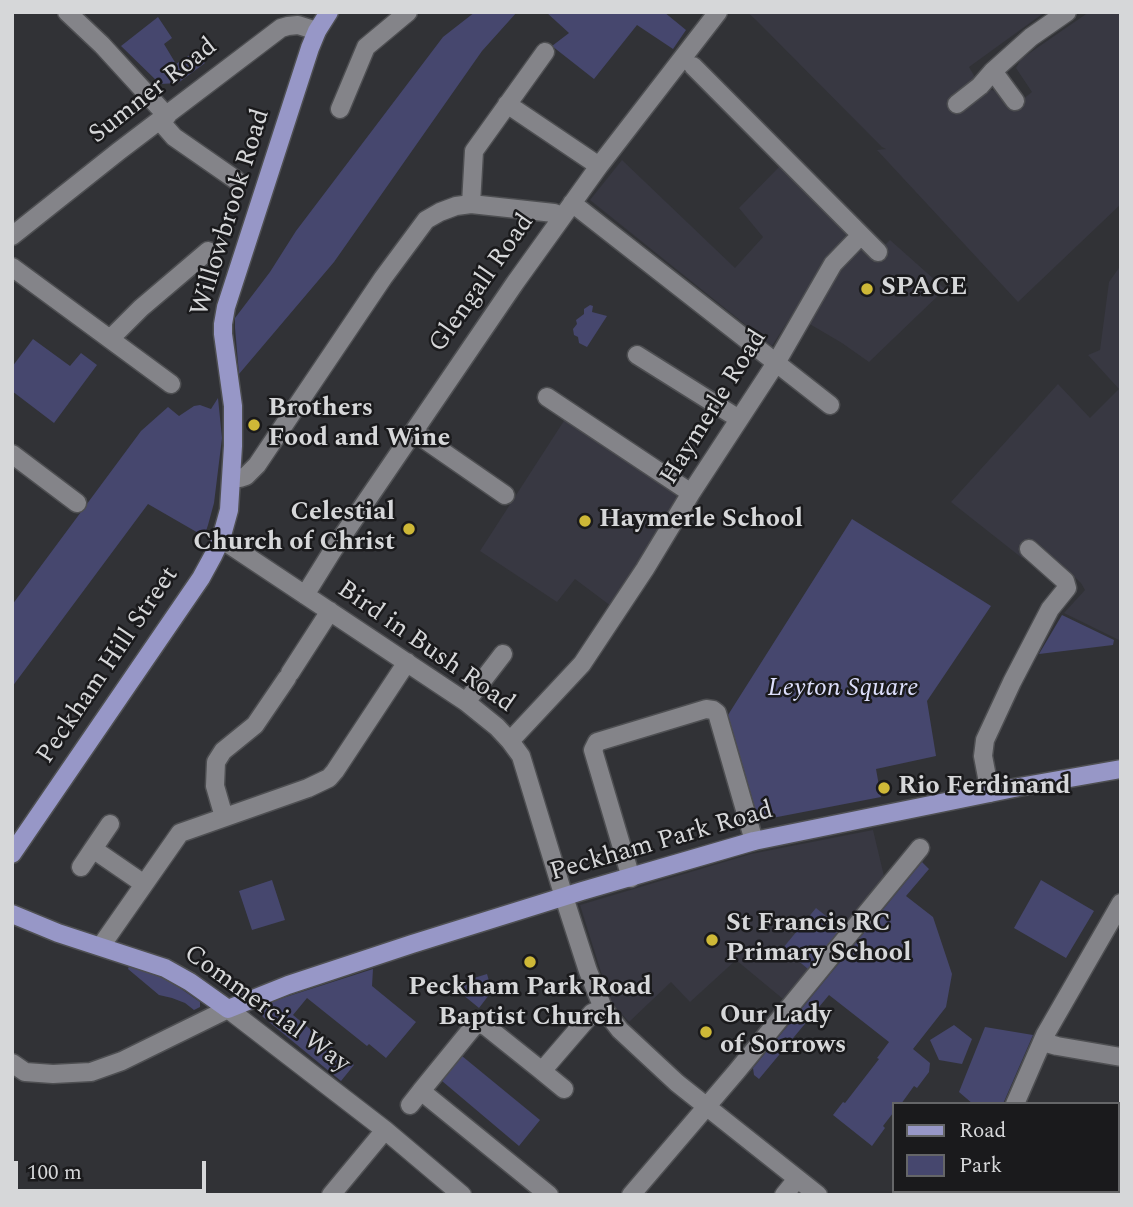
<!DOCTYPE html>
<html>
<head>
<meta charset="utf-8">
<style>
	body { margin:0 }
	#map { position:relative; width:1133px; height:1207px; overflow:hidden; background:#313236; font-family:Spectral,serif }
	canvas { display:block }
	.frame { position:absolute; inset:0; border:14px solid #d6d7d9; pointer-events:none }
	.legend { position:absolute; left:892px; top:1102px; width:228px; height:91px; box-sizing:border-box; background:#1a1a1c; border:2px solid #656668; margin:0; padding:9px 12px; list-style:none; font-size:21px; color:#d6d7d9 }
	.legend li { display:flex; align-items:center; gap:14px; height:35px }
	.legend b { width:35px; border:2px solid #656668 }
	.scale { position:absolute; left:14px; top:1161px; width:192px; height:32px; box-sizing:border-box; border:4px solid #d6d7d9; border-top:0; padding-left:9px; font-size:21px; line-height:24px; white-space:nowrap; color:#d6d7d9; -webkit-text-stroke:5px #1a1a1c; paint-order:stroke }
</style>
</head>
<body>
<div id="map">
<canvas width="1133" height="1207"></canvas>
<div class="frame"></div>
<ul class="legend">
<li><b style="height:9px;background:#9797c7"></b>Road</li>
<li><b style="height:19px;background:#46476e"></b>Park</li>
</ul>
<div class="scale">100 m</div>
</div>
<script>
const ctx = document.querySelector('canvas').getContext('2d');
ctx.lineJoin = 'round';
function fill(path, color) {
  ctx.fillStyle = color;
  ctx.fill(path, 'evenodd');
}
function toPath(rows) {
  const path = new Path2D();
  for (const r of rows) {
    path.moveTo(r[0], r[1]);
    for (let i = 2; i < r.length; i += 2) path.lineTo(r[i], r[i + 1]);
  }
  return path;
}
function trace(path, color, width, dash) {
  ctx.strokeStyle = color;
  ctx.lineWidth = width;
  ctx.lineCap = dash ? 'butt' : 'round';
  ctx.setLineDash(dash || []);
  ctx.stroke(path);
}
function drawText(font, color, halo, rows, align = 'center') {
  ctx.font = font + ' Spectral,serif';
  ctx.lineWidth = 5;
  ctx.setLineDash([]);
  ctx.textBaseline = 'middle';
  ctx.strokeStyle = halo;
  ctx.fillStyle = color;
  for (const [text, x, y, turn = 0] of rows) {
    ctx.save();
    ctx.translate(x, y);
    ctx.rotate((+turn || 0) * Math.PI / 180);
    ctx.textAlign = isNaN(turn) ? turn : align;
    if (halo) ctx.strokeText(text, 0, 0);
    ctx.fillText(text, 0, 0);
    ctx.restore();
  }
}
fill(toPath([
	[747,12,1045,12,969,67,976,79,987,89,1001,92,1012,108,1032,92,1016,68,1021,59,1089,12,1121,12,1121,204,1018,302,877,150,886,149,882,147,756,20],
	[622,160,735,268,763,237,739,208,780,166,851,235,820,271,772,346,590,200],
	[890,240,945,289,869,362,842,343,808,323,808,316,840,270,858,249,867,249,873,257],
	[1121,265,1120,547,1121,641,1064,613,1085,590,1081,583,1036,541,1022,558,951,502,1058,384,1090,418,1119,389,1088,355,1100,350,1109,282],
	[569,413,690,492,615,609,575,579,557,602,480,551],
	[873,830,884,876,808,971,783,999,736,960,690,1002,671,982,629,1022,610,1001,580,905,751,854]
]), '#383842');
fill(toPath([
	[475,12,517,12,482,51,334,262,239,374,235,328,235,318,270,272,296,231,443,37],
	[546,12,664,12,686,30,673,49,637,25,594,79,552,46,569,33],
	[158,17,172,38,164,44,176,64,196,51,205,63,178,83,160,84,121,46],
	[590,305,593,306,592,312,607,316,587,347,579,343,578,337,574,335,573,329,577,324,576,320,584,314,584,309],
	[33,339,70,366,81,353,97,365,54,423,12,391,12,367],
	[218,398,222,438,214,503,208,525,205,534,200,534,148,504,12,687,12,605,141,431,168,407,179,416,194,406,200,405,211,409],
	[852,519,991,606,927,701,936,756,876,769,881,797,767,819,757,815,728,715],
	[1062,615,1114,640,1113,645,1039,654],
	[922,862,929,869,906,896,933,917,952,974,946,1007,913,1049,930,1063,929,1072,917,1088,914,1086,901,1104,893,1104,893,1113,883,1126,885,1128,872,1146,833,1115,843,1102,845,1103,879,1059,877,1058,889,1042,829,995,759,1079,754,1075,753,1068],
	[272,880,285,920,252,930,239,891],
	[1041,880,1094,911,1066,958,1014,928],
	[816,908,841,928,808,969,783,948],
	[129,966,155,973,167,979,200,1002,200,1007,194,1010,185,1003,172,998,159,995,128,969],
	[373,969,372,986,416,1022,386,1058,369,1044,367,1046,307,998,293,1015,354,1065,341,1081,263,1017,260,1012,264,1004],
	[487,974,492,991,479,1008,451,985],
	[954,1025,972,1039,962,1064,939,1060,930,1040],
	[985,1027,1033,1035,1003,1104,973,1104,959,1092],
	[462,1056,540,1120,519,1146,442,1081]
]), '#46476e');
const minor = toPath([
	[67,12,102,45,167,116],
	[693,66,878,252],
	[993,71,1015,101],
	[507,104,599,166],
	[957,104,980,86,993,71,1031,37,1067,12],
	[340,109,366,47,408,12],
	[160,121,174,137,236,180],
	[572,203,830,405],
	[471,204,474,151,545,52],
	[12,236,119,151,281,28,288,26,298,25,317,31],
	[12,267,171,384],
	[110,339,141,308,208,251],
	[637,355,739,419],
	[547,397,691,493],
	[414,432,505,495],
	[12,454,77,503],
	[232,478,240,478,246,476,257,465,383,278,426,220,440,212,456,206,471,204,554,213,562,216],
	[221,539,466,702,497,727,510,741,521,756,564,897,588,971,603,1008,620,1030,677,1083,818,1195],
	[305,595,333,550,515,283,599,166,718,12],
	[290,673,330,611],
	[466,702,503,654],
	[510,741,582,664,645,569,691,493,776,363,833,264,861,235],
	[990,793,983,756,985,740,1012,682,1050,609,1067,588,1065,581,1029,549],
	[224,817,215,786,216,762,223,751,255,725,287,678],
	[110,824,93,849,144,884],
	[81,867,93,849],
	[631,878,593,750,597,742,706,709,713,710,717,713,754,841],
	[101,946,180,833,308,788,329,778,335,771,407,662],
	[1043,1042,1057,1046,1121,1057],
	[12,1063,25,1072,53,1074,91,1072,122,1061,228,1009,385,1130,462,1195],
	[542,1071,564,1089],
	[1015,1104,1045,1035,1121,903],
	[410,1105,421,1091],
	[331,1195,385,1130],
	[549,1195,421,1091,474,1026,481,1024,487,1027,542,1071,592,1013,603,1008],
	[631,1195,737,1071,920,848],
	[784,1195,797,1179],
	[971,1195,974,1191]
]);
const major = toPath([
	[12,854,201,578,213,556,221,539,229,510,233,446,233,406,223,334,223,324,226,307,310,48,317,31,329,12],
	[12,914,58,933,165,968,190,982,228,1009,288,985,412,944,582,891,754,841,1019,787,1121,769]
]);
trace(minor, '#4e4f52', 21);
trace(major, '#4e4f52', 21);
trace(minor, '#848489', 18);
trace(major, '#9797c7', 18);
for (const [x, y, r, color] of [
	[867,289,7,"#ceb837"],
	[254,425,7,"#ceb837"],
	[585,521,7,"#ceb837"],
	[409,529,7,"#ceb837"],
	[884,788,7,"#ceb837"],
	[712,940,7,"#ceb837"],
	[530,962,7,"#ceb837"],
	[706,1032,7,"#ceb837"]
]) {
  const dot = new Path2D();
  dot.arc(x, y, r, 0, 2 * Math.PI);
  ctx.fillStyle = color;
  ctx.fill(dot);
  trace(dot, '#1a1a1c', 2.5);
}
drawText('26px', '#d6d7d9', '#1a1a1c', [
	["Sumner Road",154,92,-38],
	["Willowbrook Road",232,213,-73],
	["Glengall Road",483,284,-55],
	["Haymerle Road",715,408,-58],
	["Bird in Bush Road",425,648,35],
	["Peckham Hill Street",109,666,-56],
	["Peckham Park Road",662,843,-16],
	["Commercial Way",266,1010,36]
]);
drawText('bold 26px', '#d6d7d9', '#1a1a1c', [
	["SPACE",881,289],
	["Brothers",268,410],
	["Food and Wine",268,440],
	["Celestial",395,514,"right"],
	["Church of Christ",395,544,"right"],
	["Haymerle School",599,521],
	["Rio Ferdinand",898,788],
	["St Francis RC",726,925],
	["Primary School",726,955],
	["Peckham Park Road",530,989,"center"],
	["Baptist Church",530,1019,"center"],
	["Our Lady",720,1017],
	["of Sorrows",720,1047]
], 'left');
drawText('italic 26px', '#dddffc', '#1a1a1c', [
	["Leyton Square",843,690]
]);
</script>
</body>
</html>
